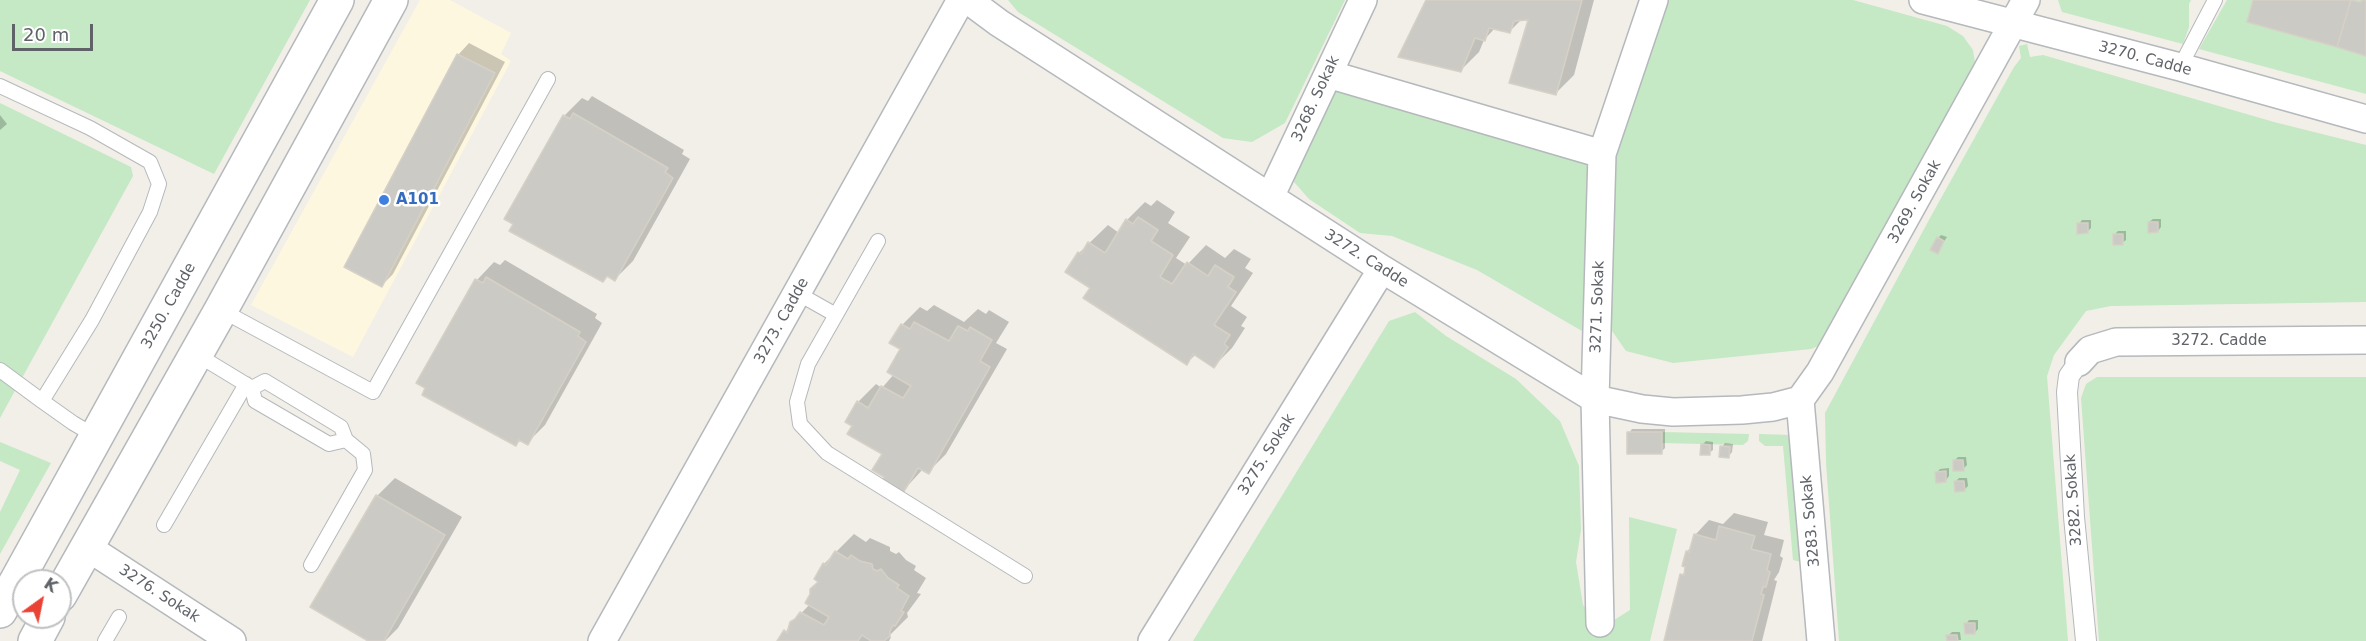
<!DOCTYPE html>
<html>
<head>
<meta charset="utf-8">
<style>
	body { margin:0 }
	#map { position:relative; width:2366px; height:641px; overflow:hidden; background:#f1efe8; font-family:"DejaVu Sans",sans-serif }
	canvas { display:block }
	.north { position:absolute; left:12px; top:569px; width:60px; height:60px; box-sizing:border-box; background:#fff; border:2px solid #bfc1c3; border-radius:50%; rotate:33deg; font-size:16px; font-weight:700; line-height:24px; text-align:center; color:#5f6368 }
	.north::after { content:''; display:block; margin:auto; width:21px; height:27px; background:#ea4335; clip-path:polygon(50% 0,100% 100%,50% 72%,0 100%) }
	.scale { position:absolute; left:12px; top:24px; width:81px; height:27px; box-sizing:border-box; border:3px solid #5f6368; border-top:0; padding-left:8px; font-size:18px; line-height:21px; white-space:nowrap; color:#5f6368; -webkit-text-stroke:4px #fff; paint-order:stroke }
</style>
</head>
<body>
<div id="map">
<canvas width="2366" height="641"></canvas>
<div class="north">K</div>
<div class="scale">20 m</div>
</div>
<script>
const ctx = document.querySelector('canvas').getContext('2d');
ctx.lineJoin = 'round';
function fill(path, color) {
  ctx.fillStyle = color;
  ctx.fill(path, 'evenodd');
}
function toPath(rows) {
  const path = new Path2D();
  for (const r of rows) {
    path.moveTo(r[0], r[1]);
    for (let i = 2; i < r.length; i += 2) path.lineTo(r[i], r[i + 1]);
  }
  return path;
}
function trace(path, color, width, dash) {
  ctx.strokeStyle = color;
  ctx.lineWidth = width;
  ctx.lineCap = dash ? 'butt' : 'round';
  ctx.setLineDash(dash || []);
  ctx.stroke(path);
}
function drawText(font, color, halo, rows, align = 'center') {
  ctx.font = font + ' "DejaVu Sans",sans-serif';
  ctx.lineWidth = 5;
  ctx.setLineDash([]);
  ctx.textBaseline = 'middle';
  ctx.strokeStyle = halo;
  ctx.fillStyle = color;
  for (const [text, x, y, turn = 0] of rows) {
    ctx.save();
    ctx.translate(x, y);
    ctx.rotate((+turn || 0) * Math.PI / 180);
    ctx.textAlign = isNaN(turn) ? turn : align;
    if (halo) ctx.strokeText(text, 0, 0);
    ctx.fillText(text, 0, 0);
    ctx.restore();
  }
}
fill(toPath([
	[420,0,450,0,511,33,501,54,511,61,353,357,251,305]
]), '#fef7e0');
fill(toPath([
	[0,0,310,0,214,174,0,71],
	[1008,0,1345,0,1285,123,1252,142,1223,138,1018,12],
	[1666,0,1853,0,1947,26,1963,36,1973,50,1976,69,1822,344,1811,349,1673,363,1626,351,1610,328,1613,173,1619,142],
	[2058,0,2191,0,2189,4,2189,27,2183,44,2062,12],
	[2227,0,2366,0,2366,94,2199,49],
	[2027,44,2030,57,2043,55,2274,122,2366,145,2366,302,2111,306,2086,311,2054,355,2047,376,2068,641,1839,641,1826,463,1825,413,1930,218,2014,67,2021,58,2019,46],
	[1335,88,1590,163,1582,331,1477,270,1392,236,1360,233,1309,199,1294,182,1298,160],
	[0,103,131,167,133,176,0,418],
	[1415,312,1446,336,1516,379,1560,421,1579,466,1581,530,1576,562,1583,605,1600,623,1611,622,1630,610,1629,517,1677,529,1650,641,1193,641,1389,321],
	[2097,377,2366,377,2366,641,2099,641,2081,398,2086,384],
	[1662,432,1749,434,1748,441,1743,445,1662,443],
	[1759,434,1791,435,1801,562,1793,560,1783,446,1765,446,1759,441],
	[0,442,51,463,0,554,0,512,20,470,0,461]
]), '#c5e8c5');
fill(toPath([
	[1428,0,1594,0,1574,75,1556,93,1530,18,1522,19,1510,31,1495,28,1484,40,1479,52,1461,70],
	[469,43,505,62,393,274,382,285,458,55],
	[592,96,684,150,682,154,690,159,633,261,615,279,608,275,603,280,506,219,564,116,582,98,588,101],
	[0,115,7,124,0,130],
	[1157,200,1175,212,1168,223,1190,237,1176,258,1187,265,1206,245,1225,258,1234,249,1251,259,1245,268,1253,273,1231,306,1247,317,1241,326,1245,328,1232,348,1214,366,1196,354,1187,363,1092,287,1079,253,1108,225,1119,233,1127,220,1145,202,1151,206],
	[2153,219,2161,219,2161,227,2158,231,2149,222],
	[2082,220,2091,220,2091,228,2087,232,2079,224],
	[2118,231,2126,231,2126,240,2122,243,2114,235],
	[1941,235,1947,237,1937,252,1938,238],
	[505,260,597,314,595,318,602,323,545,425,527,443,521,439,516,445,418,383,477,280,494,262,500,265],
	[934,305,964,322,978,309,986,314,989,310,1009,322,996,343,1007,349,946,454,928,472,923,469,903,491,884,453,854,426,858,402,876,384,882,388,894,374,902,349,902,325,920,307,927,311],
	[1632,429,1665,429,1665,448,1661,452,1629,433],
	[1706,441,1713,442,1713,450,1709,453,1702,445],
	[1725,443,1733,444,1732,452,1729,456,1722,447],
	[1958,457,1966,457,1967,465,1963,469,1954,461],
	[1949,468,1949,476,1946,480,1937,472,1940,469],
	[395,478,462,517,398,628,385,641,371,641,377,496],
	[1959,478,1967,478,1968,486,1964,490,1955,482],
	[1734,513,1768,522,1764,535,1784,540,1780,556,1783,558,1779,572,1774,580,1777,581,1762,641,1665,641,1682,575,1686,570,1687,566,1684,565,1687,551,1692,547,1695,535,1709,520,1723,524],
	[854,534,866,542,870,538,890,547,890,551,896,554,899,552,906,560,916,566,914,570,926,578,917,593,921,594,907,613,908,617,889,636,891,637,889,641,779,641,792,623,810,604,824,564],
	[1969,620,1978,620,1978,629,1975,632,1966,624],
	[1952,632,1960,632,1961,640,1948,641,1948,636]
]), '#0003');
const building = toPath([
	[1426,0,1582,0,1556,95,1509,83,1528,20,1514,21,1510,33,1489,28,1485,41,1475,38,1461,72,1398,57,1426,0],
	[2253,0,2351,0,2337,47,2247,22,2253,0],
	[2351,0,2361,2,2361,0,2366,0,2366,56,2337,47,2351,0],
	[457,54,495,73,382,287,344,267,457,54],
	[573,113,668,168,665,172,673,178,615,281,607,276,603,282,509,231,513,224,504,219,563,115,570,119,573,113],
	[1138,217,1158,230,1151,241,1173,255,1160,277,1172,284,1187,262,1208,276,1215,265,1234,277,1228,287,1236,292,1214,325,1230,335,1224,344,1228,347,1214,368,1193,354,1187,365,1083,298,1090,288,1065,272,1078,252,1081,254,1088,242,1105,253,1126,219,1133,224,1138,217],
	[2148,222,2158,222,2158,232,2148,233,2148,222],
	[2077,223,2088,223,2088,233,2077,234,2077,223],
	[2113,234,2123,234,2123,245,2113,245,2113,234],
	[1937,237,1944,241,1938,254,1930,250,1937,237],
	[486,277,580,332,578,336,586,342,528,445,519,440,516,446,422,395,425,388,416,383,475,279,483,283,486,277],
	[914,322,949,341,958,326,968,331,970,327,992,340,980,361,990,367,929,474,918,468,903,493,882,481,884,477,872,470,882,454,847,434,852,426,845,422,857,401,868,408,881,386,903,398,911,386,887,372,900,349,889,343,901,324,910,329,914,322],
	[1627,432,1662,432,1662,454,1627,454,1627,432],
	[1701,444,1710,445,1710,455,1700,455,1701,444],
	[1720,446,1730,447,1729,458,1719,457,1720,446],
	[1953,460,1963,460,1964,471,1953,471,1953,460],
	[1946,471,1946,482,1936,483,1935,472,1946,471],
	[1954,481,1964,481,1965,491,1955,492,1954,481],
	[376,495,445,535,384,641,368,641,310,607,376,495],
	[1719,526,1755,536,1751,549,1771,554,1767,570,1770,572,1766,587,1763,587,1761,594,1764,595,1752,641,1664,641,1680,574,1684,575,1685,567,1682,566,1686,551,1689,552,1694,534,1716,540,1719,526],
	[835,551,848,559,851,555,860,561,872,564,873,569,877,571,881,569,888,578,899,585,897,588,909,596,901,611,904,612,895,626,893,625,890,631,890,636,884,641,871,641,862,635,858,641,777,641,784,630,787,633,790,622,795,619,800,612,824,625,829,617,805,603,810,594,810,589,818,582,814,579,823,563,826,565,835,551],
	[1964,623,1975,623,1975,634,1965,634,1964,623],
	[1946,635,1957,635,1958,641,1947,641,1946,635]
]);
fill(building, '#cccac5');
trace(building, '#d6d1c6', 1.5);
const service = toPath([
	[2180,67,2215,0],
	[0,86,90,128,150,162,159,184,150,212,92,320,42,401,73,423,97,437],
	[878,241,808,364,797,402,800,424,827,453,1025,576],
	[797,293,836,315],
	[221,310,373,392,548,79],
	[196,354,252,388,265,381,341,427,346,440,363,454,365,470,311,565],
	[0,370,42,401],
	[252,388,255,401,329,444,346,440],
	[164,525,246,384],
	[105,641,119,617]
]);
const pedestrian = toPath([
	[2079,362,2069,376,2067,392,2074,517,2086,641]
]);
const minor = toPath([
	[968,0,999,23,1382,269,1595,399,1642,409,1673,412,1742,410,1773,407,1800,400],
	[1923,0,2180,67,2366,119],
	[1328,74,1602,154],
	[1270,197,1363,0],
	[2079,362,2090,350,2116,342,2366,340],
	[1800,400,1820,372,2026,0],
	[1800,400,1821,641],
	[87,547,232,641],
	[1600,623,1595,399,1602,154,1654,0],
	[602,641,961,0],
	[1152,641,1382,269]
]);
const tertiary = toPath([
	[60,595,221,310,391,0],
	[0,611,337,0],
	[35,641,48,617]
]);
trace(service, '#b5b8bc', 16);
trace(pedestrian, '#b5b8bc', 22);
trace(minor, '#b5b8bc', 30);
trace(tertiary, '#b5b8bc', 36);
trace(service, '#fff', 14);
trace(pedestrian, '#fff', 20);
trace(minor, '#fff', 27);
trace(tertiary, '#fff', 33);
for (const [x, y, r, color] of [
	[384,200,6,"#3f7fe0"]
]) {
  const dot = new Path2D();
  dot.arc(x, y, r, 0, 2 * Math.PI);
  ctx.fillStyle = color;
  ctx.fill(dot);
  trace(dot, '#fff', 2);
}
drawText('15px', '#5f6368', '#fff', [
	["3270. Cadde",2145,59,15],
	["3268. Sokak",1316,99,-65],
	["3269. Sokak",1915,202,-61],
	["3272. Cadde",1366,259,32],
	["3250. Cadde",169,306,-61],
	["3271. Sokak",1598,307,-88],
	["3273. Cadde",782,321,-61],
	["3272. Cadde",2219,341],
	["3275. Sokak",1267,455,-58],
	["3282. Sokak",2074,500,-94],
	["3283. Sokak",1811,521,-95],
	["3276. Sokak",159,594,33]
]);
drawText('bold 15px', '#366cbe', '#fff', [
	["A101",396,200]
], 'left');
</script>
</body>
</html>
